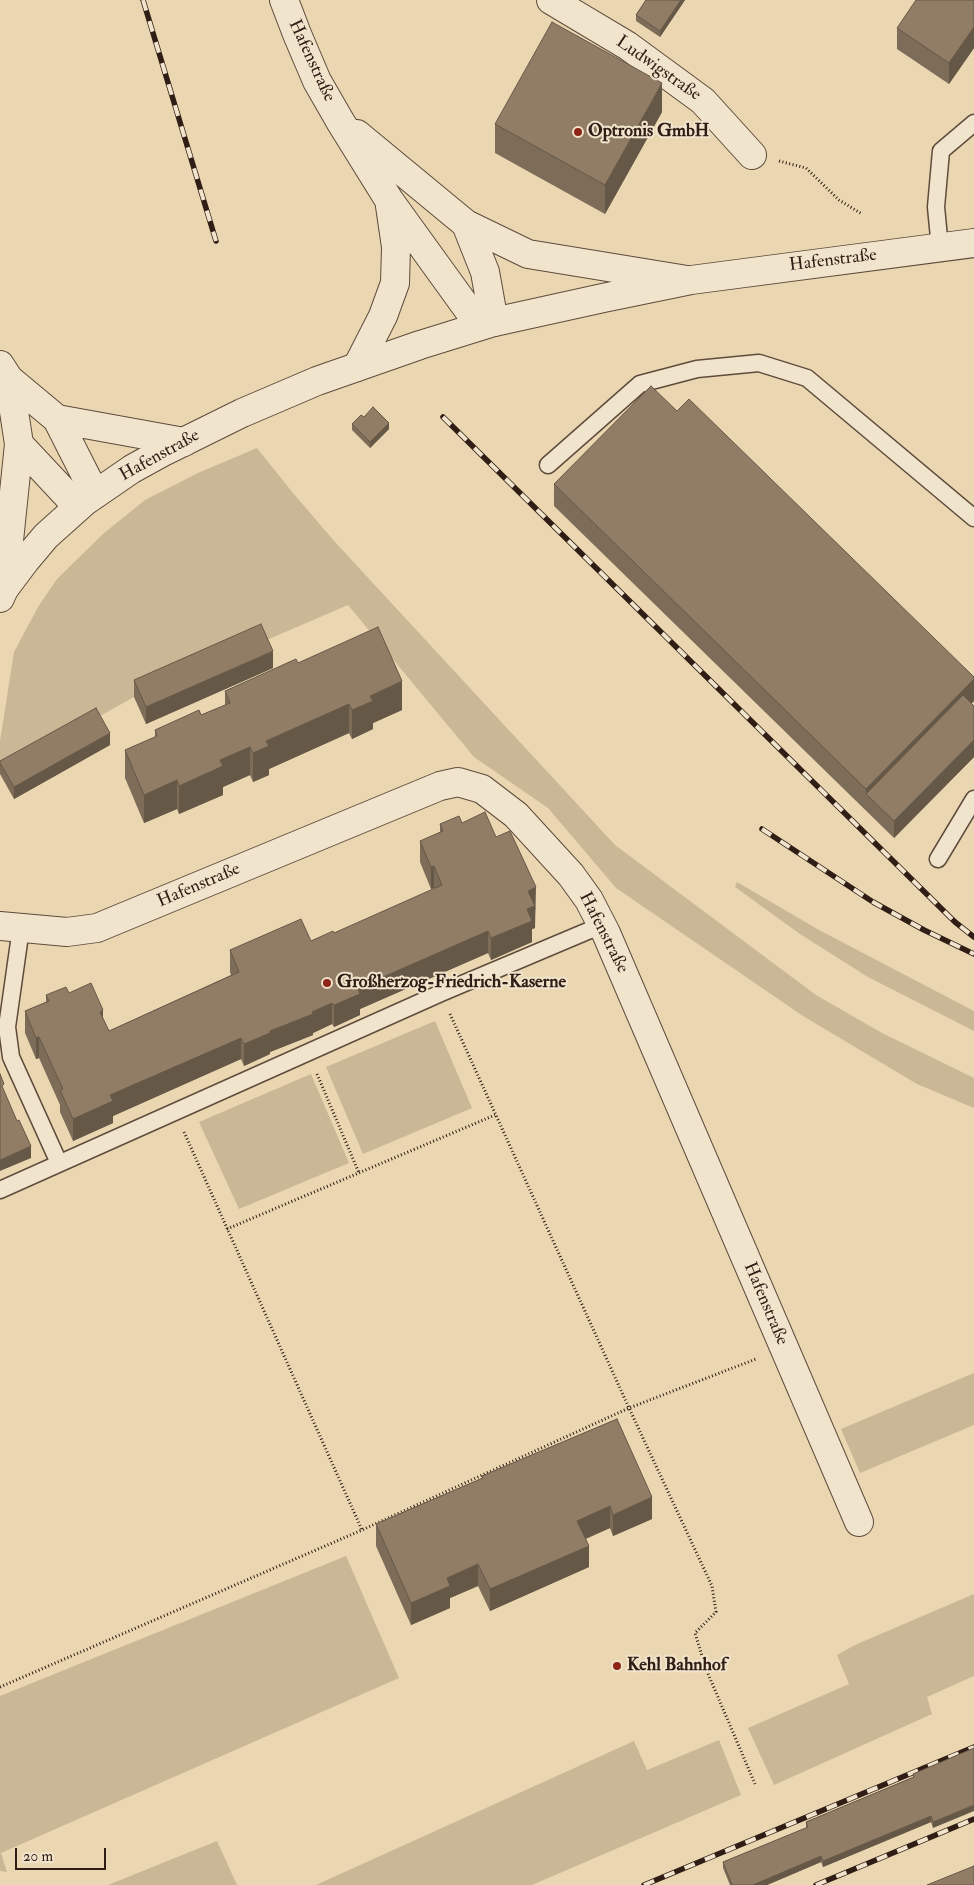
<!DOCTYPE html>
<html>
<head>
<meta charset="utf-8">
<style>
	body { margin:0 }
	#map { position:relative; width:974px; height:1885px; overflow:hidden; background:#ead6b0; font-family:"IM FELL Double Pica",serif }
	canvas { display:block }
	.scale { position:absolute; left:15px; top:1848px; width:91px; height:22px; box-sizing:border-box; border:2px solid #301d15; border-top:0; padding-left:6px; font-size:15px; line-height:18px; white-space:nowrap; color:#301d15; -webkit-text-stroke:4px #f1e4cc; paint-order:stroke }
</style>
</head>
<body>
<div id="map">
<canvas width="974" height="1885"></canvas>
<div class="scale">20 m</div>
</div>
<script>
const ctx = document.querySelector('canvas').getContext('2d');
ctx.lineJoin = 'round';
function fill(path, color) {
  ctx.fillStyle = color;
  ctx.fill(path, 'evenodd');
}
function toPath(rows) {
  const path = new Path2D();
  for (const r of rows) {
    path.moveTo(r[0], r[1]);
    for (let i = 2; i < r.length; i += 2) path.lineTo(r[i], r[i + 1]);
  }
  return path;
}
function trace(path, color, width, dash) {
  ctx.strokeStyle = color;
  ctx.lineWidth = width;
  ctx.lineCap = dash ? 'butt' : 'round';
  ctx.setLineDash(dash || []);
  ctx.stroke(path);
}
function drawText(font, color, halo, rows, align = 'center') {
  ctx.font = font + ' "IM FELL Double Pica",serif';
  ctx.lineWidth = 4;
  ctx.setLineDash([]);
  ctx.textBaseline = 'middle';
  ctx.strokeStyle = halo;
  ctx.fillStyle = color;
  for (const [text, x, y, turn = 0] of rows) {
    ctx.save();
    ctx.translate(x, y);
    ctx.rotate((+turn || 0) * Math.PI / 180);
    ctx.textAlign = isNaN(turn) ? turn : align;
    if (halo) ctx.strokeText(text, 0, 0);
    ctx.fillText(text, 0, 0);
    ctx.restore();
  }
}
fill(toPath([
	[257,448,293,493,335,542,615,845,816,995,882,1033,974,1078,974,1108,917,1084,803,1016,616,888,548,808,474,757,348,605,134,697,0,772,0,741,14,652,38,607,57,579,103,534,145,500,198,473],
	[737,882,819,930,974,1011,974,1031,868,977,800,934,735,887],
	[435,1021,472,1108,363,1154,326,1067],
	[311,1074,349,1163,239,1209,199,1122],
	[974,1373,974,1425,860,1473,841,1429],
	[346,1556,399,1678,1,1853,7,1872,0,1871,0,1696],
	[974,1594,974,1676,927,1697,932,1714,774,1785,748,1728,849,1684,837,1655,855,1645],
	[719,1740,741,1795,532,1885,316,1885,634,1741,647,1770],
	[217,1841,237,1885,108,1885]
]), '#cab796');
const service = toPath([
	[940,248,936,207,941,151,974,123],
	[548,465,640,384,697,369,759,363,807,378,974,518],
	[938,859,974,799],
	[21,928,7,1027,11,1057,59,1163],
	[0,1190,441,993,602,925]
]);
const minor = toPath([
	[284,0,297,34,317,81,340,121,389,200,480,326],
	[551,0,628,46,703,101,752,155],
	[357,134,466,224,485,272,494,322],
	[466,224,528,254,687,280],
	[0,365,9,379,57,419,95,494],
	[357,367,383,316,395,283,396,247,390,206],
	[9,379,19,444,78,507],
	[57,419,184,442],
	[4,589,19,444],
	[0,926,67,932,97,928,440,786,458,782,482,789,516,815,571,875,589,900,606,933,859,1522]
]);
const tertiary = toPath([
	[0,598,4,589,25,561,46,536,84,502,132,469,161,453,242,413,317,381,357,367,420,345,494,322,603,298,691,280,974,243]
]);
trace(service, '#5e4b3c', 19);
trace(minor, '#5e4b3c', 30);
trace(tertiary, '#5e4b3c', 30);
trace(toPath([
	[779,161,806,168,839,200,862,214],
	[450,1014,629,1408,712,1586,716,1612,695,1633,706,1669,755,1784],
	[317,1074,359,1173],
	[184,1132,362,1530],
	[227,1229,495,1115],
	[0,1687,362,1530,629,1408,756,1359]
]), '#301d15', 3, [1, 2.5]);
trace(service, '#f1e4cc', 16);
trace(minor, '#f1e4cc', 28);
trace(tertiary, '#f1e4cc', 28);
const rail = toPath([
	[143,0,216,241],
	[443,417,955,922,974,937],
	[762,829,873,902,924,930,974,954],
	[644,1885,974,1747],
	[816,1885,974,1819]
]);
trace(rail, '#301d15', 5.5);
trace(rail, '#f1e4cc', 4, [11]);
fill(toPath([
	[646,0,685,0,660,37,636,21,636,15],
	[974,0,974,48,949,84,897,49,897,28],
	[662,112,605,214,495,153,495,124],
	[677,411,974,677,974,701,971,704,974,706,974,757,894,838,554,506,554,484],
	[364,417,389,429,370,448,352,430,352,424],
	[298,663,402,710,373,723,373,729,352,739,349,733,269,769,269,775,253,782,250,775,223,787,223,795,179,814,177,809,144,823,125,778,125,750,155,737,155,730,201,715,225,705,225,691],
	[273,668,146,724,134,697,134,680],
	[110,745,14,799,0,774,0,761],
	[462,823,496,837,536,909,535,909,535,928,532,929,532,942,491,960,488,953,360,1009,360,1015,334,1027,332,1024,313,1033,313,1035,270,1052,270,1054,244,1066,241,1059,113,1116,113,1123,73,1141,60,1112,60,1105,39,1058,36,1059,25,1033,25,1011,46,1002,46,995,69,993,103,1018,109,1031,231,975,230,972,230,950,311,941,334,933,434,889,434,888,431,889,420,862,420,841,440,832,440,824],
	[617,1419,652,1519,613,1536,610,1528,586,1539,589,1567,490,1611,478,1586,450,1598,450,1608,411,1625,376,1546,376,1524,482,1478,482,1476],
	[974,1748,933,1828,931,1822,823,1867,821,1862,767,1885,730,1885,723,1868,723,1862,806,1828,806,1822,913,1777,913,1774]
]), '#7d6c58');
fill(toPath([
	[681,0,685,0,660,37,660,31],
	[974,27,974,48,949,84,949,63],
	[662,83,662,112,605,214,605,185],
	[389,423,389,429,370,448,370,442],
	[273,651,273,668,146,724,146,707],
	[974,679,974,701,874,802,866,794,866,811,866,789],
	[402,681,402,710,373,723,373,729,352,739,352,710,370,696],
	[349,704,349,733,269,769,269,775,253,782,253,753,266,741],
	[110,733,110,745,14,799,14,787],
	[974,740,974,757,894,838,894,821],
	[250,747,250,775,223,787,223,795,179,814,179,786,220,760],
	[177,780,177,809,144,823,144,795],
	[434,866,434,888,431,889,431,867],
	[536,887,535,928,532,929,532,942,491,960,491,938,528,891],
	[488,931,488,953,360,1009,360,1015,334,1027,334,1005,358,988],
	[332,1003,332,1024,313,1033,313,1035,270,1052,270,1054,244,1066,244,1044,270,1031],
	[103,1010,103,1032,100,1012],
	[39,1037,39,1058,36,1059,36,1038],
	[241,1038,241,1059,113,1116,113,1123,73,1141,73,1119,110,1095],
	[31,1146,31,1158,0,1171,0,1160],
	[652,1497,652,1519,613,1536,613,1515],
	[610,1506,610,1528,577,1542,577,1521],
	[589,1546,589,1567,490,1611,490,1589],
	[478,1564,478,1586,450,1598,450,1608,411,1625,411,1603,447,1578],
	[974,1805,974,1811,933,1828,933,1822],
	[931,1816,931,1822,823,1867,823,1861],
	[821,1856,821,1862,767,1885,753,1885]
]), '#665847');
const building = toPath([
	[646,0,681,0,660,31,636,15,646,0],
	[916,0,974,0,974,27,949,63,897,28,916,0],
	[552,22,662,83,605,185,495,124,552,22],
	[651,386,677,411,689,399,974,677,974,679,866,789,554,484,651,386],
	[373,407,389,423,370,442,352,424,361,415,364,417,373,407],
	[261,624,273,651,146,707,134,680,261,624],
	[378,627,402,681,370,696,373,701,352,710,349,704,266,741,269,746,253,753,250,747,220,760,223,766,179,786,177,780,144,795,125,750,157,736,155,730,199,710,201,715,230,703,225,691,296,659,298,663,378,627],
	[963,695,974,706,974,740,894,821,866,794,963,695],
	[96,708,110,733,14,787,0,763,0,761,96,708],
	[485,812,496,837,510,831,536,887,528,891,535,906,527,909,532,921,491,938,488,931,358,988,360,994,334,1005,332,1003,312,1012,313,1014,270,1031,270,1033,244,1044,241,1038,110,1095,113,1101,73,1119,60,1090,63,1089,39,1037,36,1038,25,1011,49,1001,46,995,66,987,69,993,91,983,103,1010,100,1012,109,1031,239,972,230,950,301,919,311,941,333,931,334,933,442,885,434,866,431,867,420,841,443,831,440,824,459,816,462,823,485,812],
	[0,1074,4,1084,2,1086,17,1121,19,1120,31,1146,0,1160,0,1074],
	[617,1419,652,1497,613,1515,610,1506,577,1521,589,1546,490,1589,478,1564,447,1578,450,1586,411,1603,376,1524,483,1478,482,1476,617,1419],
	[974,1748,974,1805,933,1822,931,1816,823,1861,821,1856,753,1885,732,1885,723,1862,808,1827,806,1822,914,1777,913,1774,974,1748],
	[974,1866,974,1885,927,1885,974,1866]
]);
fill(building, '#917d66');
trace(building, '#665847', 1);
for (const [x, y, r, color] of [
	[578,132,5,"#8f2418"],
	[327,983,5,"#8f2418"],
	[617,1666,5,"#8f2418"]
]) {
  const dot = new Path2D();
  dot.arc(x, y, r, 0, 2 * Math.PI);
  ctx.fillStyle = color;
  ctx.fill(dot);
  trace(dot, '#f1e4cc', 2);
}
drawText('18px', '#301d15', '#f1e4cc', [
	["Hafenstraße",311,61,65],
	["Ludwigstraße",658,69,35],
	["Hafenstraße",833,261,-7],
	["Hafenstraße",160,456,-29],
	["Hafenstraße",199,886,-23],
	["Hafenstraße",603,933,63],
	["Hafenstraße",765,1304,67]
]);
drawText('bold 18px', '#301d15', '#f1e4cc', [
	["Optronis GmbH",588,132],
	["Großherzog-Friedrich-Kaserne",337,983],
	["Kehl Bahnhof",627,1666]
], 'left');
</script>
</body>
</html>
